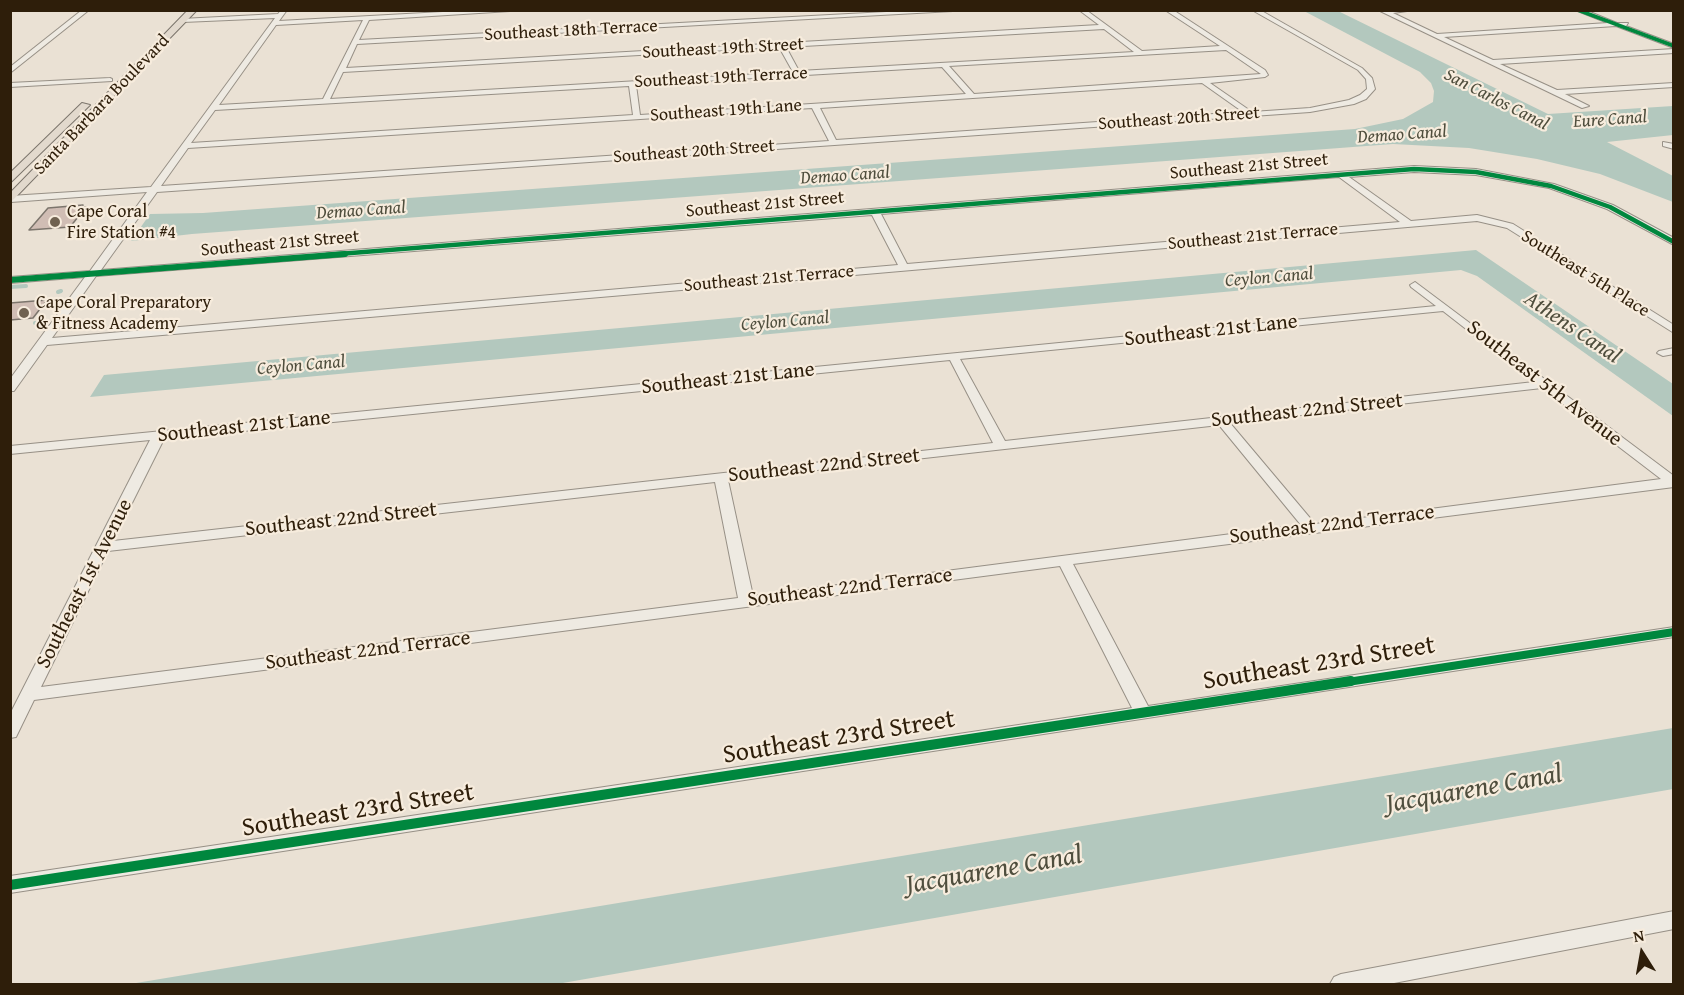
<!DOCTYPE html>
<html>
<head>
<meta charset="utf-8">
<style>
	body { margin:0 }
	#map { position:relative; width:1684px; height:995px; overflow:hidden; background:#eae1d4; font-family:"Gentium Book Plus",serif }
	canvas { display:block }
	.frame { position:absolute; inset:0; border:12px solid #2e1e0a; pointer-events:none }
	.north { position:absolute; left:1612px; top:923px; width:60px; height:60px; -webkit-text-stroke:4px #f7ecdd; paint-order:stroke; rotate:349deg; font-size:16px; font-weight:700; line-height:24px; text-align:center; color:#2e1e0a }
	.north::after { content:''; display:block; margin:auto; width:21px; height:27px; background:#2e1e0a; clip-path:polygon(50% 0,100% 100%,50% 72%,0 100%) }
</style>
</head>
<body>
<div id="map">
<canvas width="1684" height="995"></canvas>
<div class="frame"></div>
<div class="north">N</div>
</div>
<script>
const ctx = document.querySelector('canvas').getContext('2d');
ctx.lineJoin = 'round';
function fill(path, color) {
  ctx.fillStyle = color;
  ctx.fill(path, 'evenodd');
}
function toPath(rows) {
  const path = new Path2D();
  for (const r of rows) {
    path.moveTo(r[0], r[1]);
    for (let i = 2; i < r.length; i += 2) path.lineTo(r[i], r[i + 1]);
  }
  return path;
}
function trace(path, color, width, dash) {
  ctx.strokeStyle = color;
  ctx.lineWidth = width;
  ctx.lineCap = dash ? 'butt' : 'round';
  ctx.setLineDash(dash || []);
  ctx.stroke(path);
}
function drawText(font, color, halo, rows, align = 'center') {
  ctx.font = font + ' "Gentium Book Plus",serif';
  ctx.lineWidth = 4.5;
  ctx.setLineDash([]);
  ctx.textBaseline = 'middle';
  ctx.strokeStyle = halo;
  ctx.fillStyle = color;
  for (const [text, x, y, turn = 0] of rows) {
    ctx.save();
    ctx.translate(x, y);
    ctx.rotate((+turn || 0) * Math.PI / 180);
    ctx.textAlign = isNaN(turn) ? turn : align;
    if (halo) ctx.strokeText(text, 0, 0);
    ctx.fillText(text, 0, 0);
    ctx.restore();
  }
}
fill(toPath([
	[1304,11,1338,11,1548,114,1673,106,1673,135,1607,142,1673,176,1673,202,1600,174,1537,159,1469,148,1393,144,192,234,131,241,150,214,203,213,1355,129,1403,119,1433,102,1434,91,1431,83,1420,72],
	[1476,250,1673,384,1673,416,1477,276,1461,270,90,397,104,375],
	[1673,728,1673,789,557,984,130,984]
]), '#b3c8be');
trace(toPath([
	[10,287,26,286],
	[58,292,61,291],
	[35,323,38,323]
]), '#b3c8be', 4);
const building = toPath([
	[83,205,81,208,86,207,70,227,29,230,48,208,83,205],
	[47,300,33,318,10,320,10,303,47,300]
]);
fill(building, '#d0bdb4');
trace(building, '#7c756c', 1.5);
const minor = toPath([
	[82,10,89,10,10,73,10,67,82,10],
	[281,10,287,10,279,21,479,10,526,10,369,20,359,40,924,10,971,10,357,44,346,68,1099,25,1079,10,1086,10,1142,51,1220,46,1165,10,1173,10,1265,70,1268,75,1265,77,1210,83,1252,112,1310,108,1349,100,1360,95,1367,89,1366,79,1358,70,1252,10,1260,10,1362,68,1372,78,1375,89,1366,99,1354,104,1310,112,157,192,101,270,1414,166,1476,169,1554,184,1613,205,1674,238,1674,245,1607,209,1549,188,1476,175,1414,172,1349,177,1411,221,1477,215,1513,224,1674,325,1674,333,1507,228,1477,221,47,345,14,391,10,391,10,379,85,277,10,283,10,277,90,271,147,192,11,202,10,196,151,187,275,18,183,22,181,19,278,14,281,10],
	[363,20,323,99,219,105,276,25,363,20],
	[1104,29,1134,52,799,71,786,47,1104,29],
	[779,47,793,72,330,99,343,72,779,47],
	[1226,50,1261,74,974,94,949,66,1226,50],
	[942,67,966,94,640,115,636,85,942,67],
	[1202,83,1243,112,836,140,820,108,1202,83],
	[629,86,633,115,191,143,215,110,629,86],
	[812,108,829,141,161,186,188,148,812,108],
	[1339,177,1400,222,907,264,881,214,1339,177],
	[872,215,898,265,52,338,96,276,872,215],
	[1378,10,1414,10,1393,13,1437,34,1608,23,1575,10,1585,10,1617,23,1628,23,1626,26,1674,44,1674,48,1616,26,1444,37,1493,60,1674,49,1674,53,1500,64,1557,90,1674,83,1674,87,1565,94,1589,106,1582,108,1378,10],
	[110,78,112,79,112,81,10,87,10,83,110,78],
	[1663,142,1674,144,1674,149,1663,146,1663,142],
	[1415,282,1674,476,1674,487,1073,564,1148,706,1674,627,1674,637,10,893,10,876,1132,708,1060,566,34,700,16,737,10,738,10,714,150,440,10,454,10,446,1436,306,1411,287,1410,285,1415,282],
	[1443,311,1534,382,1005,441,960,359,1443,311],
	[950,360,993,443,113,541,164,439,950,360],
	[1542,388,1661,479,1315,524,1230,423,1542,388],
	[1219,425,1301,525,753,596,728,480,1219,425],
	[715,482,738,598,41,687,108,551,715,482],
	[1674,348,1674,354,1663,356,1657,353,1659,351,1674,348],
	[1674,911,1674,929,1389,984,1330,984,1334,977,1341,974,1674,911]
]);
const major = toPath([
	[188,10,197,10,10,203,10,193,188,10],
	[82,103,90,105,10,183,10,173,82,103]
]);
trace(minor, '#979086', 2);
trace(major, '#7c756c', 2);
fill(minor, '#eeeae2');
fill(major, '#e2d9cd');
trace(toPath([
	[1578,10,1674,46]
]), '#00873e', 4);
trace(toPath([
	[326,255,1414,169,1476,172,1551,186,1610,207,1674,242]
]), '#00873e', 4.5);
trace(toPath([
	[10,280,345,254]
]), '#00873e', 6);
trace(toPath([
	[1341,683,1674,632]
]), '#00873e', 8);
trace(toPath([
	[10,885,1351,681]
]), '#00873e', 10);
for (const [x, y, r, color] of [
	[55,222,6,"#706251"],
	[24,313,6,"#706251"]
]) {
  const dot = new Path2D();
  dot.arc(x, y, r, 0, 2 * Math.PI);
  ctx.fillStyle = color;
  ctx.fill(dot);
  trace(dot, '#f7ecdd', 2);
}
drawText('18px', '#2e1e0a', '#f7ecdd', [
	["Southeast 18th Terrace",571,31,-3],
	["Southeast 19th Street",723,49,-3],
	["Southeast 19th Terrace",721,78,-3],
	["Santa Barbara Boulevard",102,105,-46],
	["Southeast 19th Lane",726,111,-4],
	["Southeast 20th Street",1179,119,-4],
	["Southeast 20th Street",694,152,-4],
	["Southeast 21st Street",1249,167,-5],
	["Southeast 21st Street",765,205,-5],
	["Southeast 21st Terrace",1253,237,-5],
	["Southeast 21st Street",280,244,-5],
	["Southeast 5th Place",1585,274,32],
	["Southeast 21st Terrace",769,279,-5]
]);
drawText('italic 18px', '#4f4e3d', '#f7ecdd', [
	["San Carlos Canal",1496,100,27],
	["Eure Canal",1610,120,-4],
	["Demao Canal",1402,135,-4],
	["Demao Canal",845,176,-4],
	["Demao Canal",361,211,-4],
	["Ceylon Canal",1269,278,-5],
	["Ceylon Canal",785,322,-5],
	["Ceylon Canal",301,366,-5]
]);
drawText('18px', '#2e1e0a', '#f7ecdd', [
	["Cape Coral",67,212],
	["Fire Station #4",67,233],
	["Cape Coral Preparatory",36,303],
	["& Fitness Academy",36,324]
], 'left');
drawText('21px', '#2e1e0a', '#f7ecdd', [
	["Southeast 21st Lane",1211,331,-6],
	["Southeast 21st Lane",728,379,-6],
	["Southeast 5th Avenue",1544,384,38],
	["Southeast 22nd Street",1307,411,-6],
	["Southeast 21st Lane",244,427,-6],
	["Southeast 22nd Street",824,466,-6],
	["Southeast 22nd Street",341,520,-6],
	["Southeast 22nd Terrace",1332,525,-7],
	["Southeast 1st Avenue",85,584,-63],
	["Southeast 22nd Terrace",850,588,-7],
	["Southeast 22nd Terrace",368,651,-7]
]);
drawText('italic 22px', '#4f4e3d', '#f7ecdd', [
	["Athens Canal",1572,328,34]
]);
drawText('26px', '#2e1e0a', '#f7ecdd', [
	["Southeast 23rd Street",1319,664,-9],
	["Southeast 23rd Street",839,738,-9],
	["Southeast 23rd Street",358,811,-9]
]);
drawText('italic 27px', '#4f4e3d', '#f7ecdd', [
	["Jacquarene Canal",1474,790,-10],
	["Jacquarene Canal",994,871,-10]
]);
</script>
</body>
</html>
